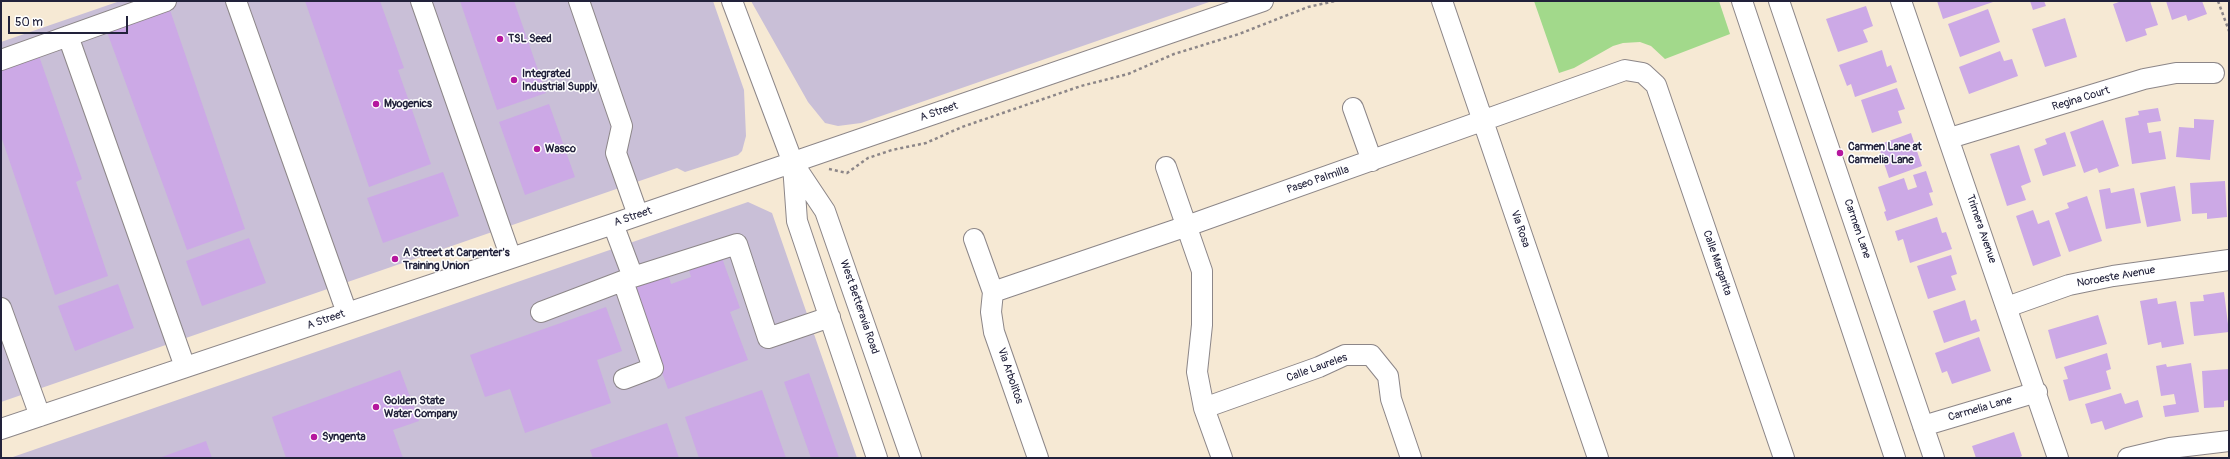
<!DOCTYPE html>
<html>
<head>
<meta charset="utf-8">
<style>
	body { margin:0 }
	#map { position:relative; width:2230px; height:459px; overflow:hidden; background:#f6e9d4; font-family:Pangolin,sans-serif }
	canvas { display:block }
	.frame { position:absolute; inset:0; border:2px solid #22223b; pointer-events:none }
	.scale { position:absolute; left:8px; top:16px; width:120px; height:18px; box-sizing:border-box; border:2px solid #22223b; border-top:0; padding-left:5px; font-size:12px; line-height:14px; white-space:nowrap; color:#22223b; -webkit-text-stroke:3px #fff; paint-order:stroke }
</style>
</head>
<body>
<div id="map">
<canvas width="2230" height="459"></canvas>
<div class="frame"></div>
<div class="scale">50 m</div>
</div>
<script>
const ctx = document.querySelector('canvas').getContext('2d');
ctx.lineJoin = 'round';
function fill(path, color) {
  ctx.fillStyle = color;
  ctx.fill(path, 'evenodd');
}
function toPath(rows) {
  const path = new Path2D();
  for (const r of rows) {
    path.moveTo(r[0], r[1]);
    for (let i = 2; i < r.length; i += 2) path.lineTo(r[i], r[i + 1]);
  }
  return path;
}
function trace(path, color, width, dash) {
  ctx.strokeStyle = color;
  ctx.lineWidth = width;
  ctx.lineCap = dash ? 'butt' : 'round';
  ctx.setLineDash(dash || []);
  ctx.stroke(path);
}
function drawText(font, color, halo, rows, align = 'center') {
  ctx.font = font + ' Pangolin,sans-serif';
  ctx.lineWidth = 3;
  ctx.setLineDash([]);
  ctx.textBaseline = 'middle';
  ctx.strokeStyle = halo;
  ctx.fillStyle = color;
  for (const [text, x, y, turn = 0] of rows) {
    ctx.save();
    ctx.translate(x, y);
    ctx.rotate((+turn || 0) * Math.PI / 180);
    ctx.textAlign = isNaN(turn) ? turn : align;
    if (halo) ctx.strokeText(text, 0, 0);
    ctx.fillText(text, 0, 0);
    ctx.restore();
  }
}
fill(toPath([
	[120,1,713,1,744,90,746,136,742,151,738,155,685,172,677,168,1,402,1,42],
	[751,1,1212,1,861,123,838,126,825,123,808,102],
	[748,202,772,213,857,458,10,458]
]), '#c9bfd7');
fill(toPath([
	[1534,1,1719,1,1730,34,1665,59,1651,46,1640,42,1623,43,1613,46,1574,68,1559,73]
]), '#a2d98b');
fill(toPath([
	[305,1,380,1,404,68,398,70,431,164,369,187],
	[460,1,514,1,546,93,497,110],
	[1937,1,1996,1,1943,19],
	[2030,1,2044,1,2046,6,2033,10],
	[2122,1,2150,1,2158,25,2145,29,2147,35,2126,42,2113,4],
	[2166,1,2202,1,2207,14,2188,21,2186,15,2172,20],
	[1866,6,1873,26,1863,30,1868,42,1838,52,1826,19],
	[1988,9,2000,42,1960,57,1948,24],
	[170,10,245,229,187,250,107,32],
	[2065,18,2077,57,2045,67,2032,29],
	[1882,50,1887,67,1891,65,1897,82,1855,97,1851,84,1847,86,1839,65],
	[2000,51,2004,61,2012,59,2018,76,1969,94,1959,67],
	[39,56,82,179,76,182,108,276,55,295,1,136,1,70],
	[1897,88,1905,109,1898,111,1902,123,1872,133,1861,100],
	[549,104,575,177,525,195,499,122],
	[2158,108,2161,121,2147,123,2149,133,2161,131,2166,159,2132,164,2125,118,2139,115,2138,111],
	[2194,119,2214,120,2210,160,2176,157,2179,127,2194,128],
	[2103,120,2119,166,2099,173,2097,168,2084,173,2070,132],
	[2065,132,2076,166,2043,176,2034,149,2047,144,2045,139],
	[1911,133,1922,166,1889,178,1878,145],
	[2019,145,2031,182,2021,186,2026,200,2007,206,1990,154],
	[1926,171,1933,192,1929,193,1933,205,1887,221,1884,212,1886,211,1878,187,1904,178,1908,190,1917,187,1913,175],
	[443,172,459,216,383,243,367,198],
	[2225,181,2227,217,2207,219,2207,213,2192,214,2190,183],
	[2175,186,2181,221,2147,227,2140,193],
	[2110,188,2111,193,2134,188,2141,223,2106,229,2099,190],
	[2087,196,2102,241,2069,252,2055,213,2069,208,2067,203],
	[2033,210,2038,224,2049,220,2061,256,2033,266,2016,216],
	[1937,217,1942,233,1946,232,1952,249,1910,263,1903,239,1898,241,1895,231],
	[249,238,266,283,202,306,186,261],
	[1951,255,1957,274,1951,276,1956,290,1928,299,1917,266],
	[722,258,740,308,730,312,748,360,668,389,631,287,668,274,671,284,691,277,689,270],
	[118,284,134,328,75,351,58,306],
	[2224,292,2229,332,2194,336,2190,302,2204,301,2203,295],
	[2157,298,2158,304,2176,301,2184,344,2162,348,2161,342,2148,345,2140,301],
	[1965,300,1971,321,1976,319,1980,331,1944,343,1933,311],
	[606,307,622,351,597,360,611,403,525,433,510,389,485,397,470,355],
	[2098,315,2107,344,2056,359,2048,330],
	[1979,337,1991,371,1952,384,1947,371,1942,373,1935,353],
	[2107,353,2111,369,2106,371,2111,389,2069,401,2063,380,2068,379,2064,367],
	[2191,363,2199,412,2165,417,2163,406,2176,404,2174,394,2161,396,2156,366,2166,364,2167,367],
	[2229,369,2229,400,2224,401,2224,407,2204,408,2202,371],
	[400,370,419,421,393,430,403,458,286,458,272,417],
	[809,373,839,458,811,458,784,382],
	[762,390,786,458,699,458,685,417],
	[2121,393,2125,404,2138,400,2143,417,2105,430,2102,421,2091,424,2085,404],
	[667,423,679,458,593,458,590,450],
	[2014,432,2022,456,2018,458,1976,458,1972,446],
	[206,441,212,458,159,458]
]), '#cca9e6');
const minor = toPath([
	[236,1,347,313],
	[421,1,511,258],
	[579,1,622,126,616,153,638,215],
	[732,1,793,163,825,211,911,458],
	[1442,1,1598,458],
	[1742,1,1895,458],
	[1779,1,1934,458],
	[1901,1,2058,458],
	[68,36,185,367],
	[1,60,166,1],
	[1353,108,1372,161],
	[1950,138,2144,79,2176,73,2214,73],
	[793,165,797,221,877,458],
	[1166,167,1202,271,1202,325,1197,372,1204,408,1222,458],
	[613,224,633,277,737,244,768,338,830,317],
	[974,239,993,292,991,312,994,332,1038,458],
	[623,281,653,368,624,379],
	[993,292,1187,226,1625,70,1643,73,1656,85,1784,458],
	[2007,307,2069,285,2113,276,2229,260],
	[1,308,40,416],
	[541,312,633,277],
	[1204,408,1319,367,1345,355,1371,355,1388,376,1391,399,1411,458],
	[1923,426,2037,392],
	[1,429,613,224,1263,1],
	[2128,458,2170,448,2229,441]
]);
trace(minor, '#8c8688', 22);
trace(toPath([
	[2218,1,2229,31],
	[829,169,847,173,868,158,892,150,926,143,962,127,1081,86,1128,74,1174,54,1239,34,1308,7,1335,1]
]), '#8c8688', 2.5, [3, 3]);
trace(minor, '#fff', 20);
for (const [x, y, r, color] of [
	[500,39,4,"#b5179e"],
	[514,80,4,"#b5179e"],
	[376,104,4,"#b5179e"],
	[537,149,4,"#b5179e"],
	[1840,153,4,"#b5179e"],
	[395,259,4,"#b5179e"],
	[376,407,4,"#b5179e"],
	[314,437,4,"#b5179e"]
]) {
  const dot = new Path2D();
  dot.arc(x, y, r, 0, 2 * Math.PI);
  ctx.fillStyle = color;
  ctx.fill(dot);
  trace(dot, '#fff', 1.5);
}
drawText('bold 11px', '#22223b', '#fff', [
	["TSL Seed",508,39],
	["Integrated",522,74],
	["Industrial Supply",522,87],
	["Myogenics",384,104],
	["Carmen Lane at",1848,147],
	["Carmelia Lane",1848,160],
	["Wasco",545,149],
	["A Street at Carpenter's",403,253],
	["Training Union",403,266],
	["Golden State",384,401],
	["Water Company",384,414],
	["Syngenta",322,437]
], 'left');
drawText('11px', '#22223b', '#fff', [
	["Regina Court",2081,99,-17],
	["A Street",939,112,-19],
	["Paseo Palmilla",1318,180,-19],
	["A Street",633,217,-19],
	["Via Rosa",1520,229,71],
	["Carmen Lane",1857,229,71],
	["Trimera Avenue",1981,229,71],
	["Calle Margarita",1717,263,71],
	["Noroeste Avenue",2116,277,-10],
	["West Betteravia Road",859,307,71],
	["A Street",326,320,-19],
	["Calle Laureles",1317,368,-20],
	["Via Arbolitos",1010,376,71],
	["Carmelia Lane",1980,409,-16]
]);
</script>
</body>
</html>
